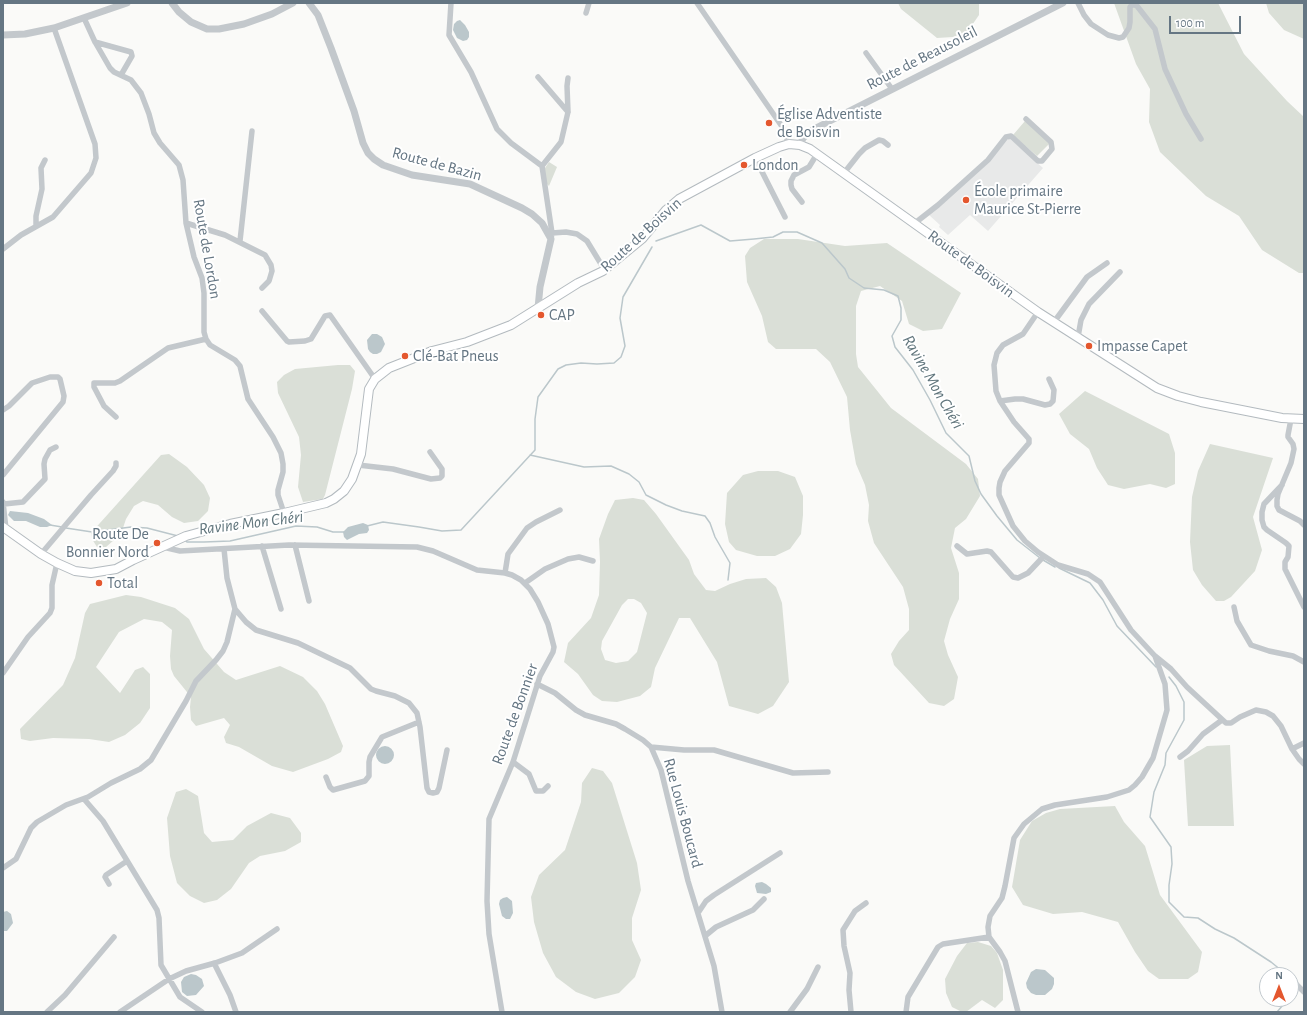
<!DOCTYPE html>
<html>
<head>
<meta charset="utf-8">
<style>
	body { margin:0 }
	#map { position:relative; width:1307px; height:1015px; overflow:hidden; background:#fafaf8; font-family:"Alegreya Sans",sans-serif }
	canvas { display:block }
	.frame { position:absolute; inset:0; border:4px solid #657683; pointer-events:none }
	.north { position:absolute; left:1259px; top:967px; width:40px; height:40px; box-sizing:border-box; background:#fff; border:1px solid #c1c8cd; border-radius:50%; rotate:0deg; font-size:11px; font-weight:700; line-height:16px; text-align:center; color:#657683 }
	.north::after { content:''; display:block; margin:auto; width:14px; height:18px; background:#e4572e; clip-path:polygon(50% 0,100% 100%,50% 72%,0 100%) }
	.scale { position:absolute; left:1169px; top:16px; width:72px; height:18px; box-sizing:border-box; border:2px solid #657683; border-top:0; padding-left:5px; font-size:12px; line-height:14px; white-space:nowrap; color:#657683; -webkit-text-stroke:3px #fff; paint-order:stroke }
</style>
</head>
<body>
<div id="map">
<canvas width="1307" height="1015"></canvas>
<div class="frame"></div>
<div class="north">N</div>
<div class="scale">100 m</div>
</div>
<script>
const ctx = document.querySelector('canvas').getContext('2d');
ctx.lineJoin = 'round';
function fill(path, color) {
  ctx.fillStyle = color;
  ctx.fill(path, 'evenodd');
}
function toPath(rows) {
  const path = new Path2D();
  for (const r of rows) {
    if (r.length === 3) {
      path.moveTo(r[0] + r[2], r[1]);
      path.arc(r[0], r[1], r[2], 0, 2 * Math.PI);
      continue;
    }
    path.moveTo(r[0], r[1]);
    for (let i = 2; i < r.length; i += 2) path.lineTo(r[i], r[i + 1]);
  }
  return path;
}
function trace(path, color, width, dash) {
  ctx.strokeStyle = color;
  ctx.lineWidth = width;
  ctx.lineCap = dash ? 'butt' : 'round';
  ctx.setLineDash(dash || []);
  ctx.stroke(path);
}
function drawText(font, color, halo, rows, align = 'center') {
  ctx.font = font + ' "Alegreya Sans",sans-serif';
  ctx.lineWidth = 4;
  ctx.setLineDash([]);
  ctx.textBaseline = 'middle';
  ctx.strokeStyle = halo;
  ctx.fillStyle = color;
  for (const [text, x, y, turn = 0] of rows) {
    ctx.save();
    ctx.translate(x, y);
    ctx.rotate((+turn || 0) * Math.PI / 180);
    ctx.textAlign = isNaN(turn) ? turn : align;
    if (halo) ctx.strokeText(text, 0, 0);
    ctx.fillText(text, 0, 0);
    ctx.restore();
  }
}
fill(toPath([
	[1009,138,1043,168,988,231,970,215,948,235,939,227,940,225,929,215,990,160]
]), '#e8e9e9');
fill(toPath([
	[898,3,979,3,979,15,968,31,953,37,937,38,901,9],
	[1114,3,1218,3,1244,54,1287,101,1304,117,1304,273,1299,273,1262,250,1239,216,1206,196,1160,152,1149,122,1150,89,1136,64],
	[1266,3,1304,3,1304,39,1284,30,1269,13],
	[1025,121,1050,143,1037,156,1013,135],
	[549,162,557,167,549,186,545,182,544,176,545,168],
	[764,239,798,239,845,246,887,243,961,293,942,329,923,331,909,324,902,301,880,286,861,291,856,306,856,354,858,367,891,408,966,464,978,479,980,496,966,519,955,528,951,548,959,573,959,599,950,619,944,641,948,655,958,677,954,699,944,706,929,703,894,665,891,654,899,641,909,630,909,609,903,587,874,543,868,521,869,505,865,485,856,464,850,430,847,397,830,362,816,349,776,349,768,342,762,316,747,282,745,256,750,248],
	[338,365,350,365,355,371,352,389,325,495,323,499,303,502,298,487,301,455,299,437,278,393,277,382,284,375,295,369],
	[1085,391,1169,434,1175,453,1175,484,1166,488,1150,484,1124,489,1108,485,1097,468,1089,449,1070,434,1059,414],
	[1210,444,1273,458,1253,517,1262,550,1255,571,1231,597,1224,601,1216,601,1202,585,1193,570,1190,542,1192,497,1198,471],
	[169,454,187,467,204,485,210,498,208,511,198,521,184,523,172,517,158,505,143,501,134,506,126,519,121,534,106,547,97,547,92,539,91,533,161,455],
	[758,471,778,471,795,477,803,496,803,515,801,534,790,549,775,556,757,556,736,550,729,542,725,524,727,493,743,475],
	[633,498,644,500,656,514,689,560,694,574,706,590,715,591,730,584,746,579,766,578,776,587,782,603,789,682,773,706,758,714,729,706,717,662,690,618,679,618,655,668,651,687,640,696,617,702,602,701,593,695,578,674,564,662,568,643,591,618,599,595,600,562,599,539,608,514,615,500],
	[628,599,634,599,641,603,647,613,637,652,628,661,616,663,605,660,601,649,602,641,622,605],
	[126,595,141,597,175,608,189,619,204,649,224,672,236,680,280,666,303,677,317,691,325,704,343,746,341,752,328,759,293,772,272,766,239,747,226,743,224,737,230,725,224,718,196,726,191,720,190,707,191,697,174,676,171,669,170,656,172,630,162,622,144,619,119,632,96,667,120,693,135,670,143,667,150,674,150,708,140,723,125,735,109,742,89,739,53,738,30,741,21,739,20,729,63,685,75,658,85,613,90,604],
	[1230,745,1234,826,1188,826,1184,760,1207,746],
	[592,768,603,771,612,783,637,863,641,890,632,918,632,940,641,960,635,977,619,993,595,999,576,992,556,977,543,953,534,922,531,897,539,875,565,850,581,802,582,783],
	[186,789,198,796,204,833,212,842,233,840,247,826,271,813,290,818,301,833,301,842,285,851,260,856,249,863,231,889,217,900,204,903,190,896,177,883,170,856,167,818,176,792],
	[1115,806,1124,822,1145,846,1160,895,1202,952,1198,972,1188,979,1159,979,1148,971,1135,952,1118,922,1082,912,1053,914,1023,905,1012,887,1020,840,1032,821,1046,813,1060,809],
	[978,942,991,946,997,953,1003,970,1003,1000,995,1008,982,1000,966,1012,962,1012,952,1007,946,993,945,979,957,956,967,943]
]), '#dadfd7');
fill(toPath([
	[460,20,465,25,469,32,469,37,467,40,463,41,457,38,453,30,454,24,457,21],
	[372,334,377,334,382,337,385,344,381,352,377,354,373,354,370,352,368,349,367,340],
	[10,511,28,513,44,519,52,525,47,527,40,527,26,521,14,521,8,515],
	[363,523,368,525,369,530,367,533,359,534,347,540,344,537,343,532,348,527],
	[385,755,9],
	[762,882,766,884,771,888,771,892,766,894,757,893,755,886,756,883],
	[507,897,512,901,513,913,510,919,506,919,502,916,499,904,500,900,503,898],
	[7,911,11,914,13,923,7,931,3,931,3,912],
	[1036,969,1045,970,1054,978,1054,984,1052,989,1045,995,1036,995,1031,993,1027,988,1026,983,1031,972],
	[191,974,196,975,202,979,204,986,196,995,187,996,182,992,181,982,184,977]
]), '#bbc7cb');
trace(toPath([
	[656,241,701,225,730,241,754,239,773,237,783,232,797,232,822,243,845,269,849,278,864,288,884,290,898,296,901,308,901,320,892,336,895,347,913,370,930,400,946,433,969,456,975,481,981,494,997,516,1017,540,1040,558],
	[530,455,584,467,611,466,629,474,639,482,646,495,666,505,682,511,705,516,710,523,715,537,730,563,728,580],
	[50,525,62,527],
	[367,526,383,522,419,527,442,531,461,530,535,450,535,419,538,397,558,369,566,365,581,363,597,364,614,363,621,357,625,346,620,318,623,297,652,247],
	[66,528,92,532,131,527,147,528,178,536],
	[185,540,187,542,204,542,230,541,296,526,317,527,333,532,344,532],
	[1043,560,1055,567],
	[1059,568,1090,583,1103,600,1117,626,1156,667],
	[1169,677,1176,686,1184,702,1184,720,1166,753,1165,765,1154,792,1150,817,1171,847,1172,864,1169,885,1169,902,1184,917,1198,918,1215,929,1234,938,1271,962,1287,975],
	[1291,992,1291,996],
	[1277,1012,1288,999]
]), '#bbc7cb', 1.5);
const secondary = toPath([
	[3,527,41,554,57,563,75,571,91,573,116,569,133,560,186,536,230,524,284,513,326,503,334,499,344,491,352,479,361,454,369,389,375,379,389,368,432,351,467,342,511,325,578,283,603,271,642,239,666,210,679,199,755,158,779,147,789,144,800,145,810,149,1038,312,1157,388,1178,396,1201,402,1282,418,1304,419]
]);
trace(secondary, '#b3babf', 10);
trace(toPath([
	[451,3,449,35,471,72,497,129,511,143,542,166],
	[697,3,783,128,789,144],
	[1078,3,1084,15,1091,24,1108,35,1119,38,1123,37,1129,28,1130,22,1130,7,1133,4,1137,6,1155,29,1165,69,1186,114,1201,139],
	[586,13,589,3],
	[84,18,95,42,110,68,114,72,131,80,141,93,149,114,154,133,160,143,179,165,183,180,186,223,194,257,202,278,204,293,204,332,206,339,210,345,235,360,240,366,248,399,273,437,281,453,283,464,283,472,278,490,278,495,284,513],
	[95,42,131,52,132,56,121,75],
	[866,53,892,89],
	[538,77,568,112],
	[755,158,785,217],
	[844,173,859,154,865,148,879,140,883,141,888,145],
	[802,202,792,189,791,185,791,181,794,175,809,167,817,154],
	[186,223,225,235,265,255,271,265,272,271,269,281,262,288],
	[915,223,938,205,988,160,1006,137,1011,136,1038,161,1042,161,1052,149,1051,142,1026,119],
	[36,226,36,216,42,189,41,168,45,160],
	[552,233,566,232,577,234,587,241,601,264,603,264,613,261],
	[551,239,552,233,542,166,561,142,568,112,567,86,568,78],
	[240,241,252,131],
	[3,249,21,235,53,217,91,173,96,158,95,144,54,28],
	[262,311,287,341,289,342,305,341,311,339,325,316,330,315,375,379],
	[1054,322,1087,277,1107,263],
	[1078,337,1081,320,1089,304,1120,272],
	[1000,401,1015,399,1023,399,1045,405,1050,404,1053,401,1054,390,1049,379],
	[3,410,9,406,32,383,50,377,58,377,60,379,64,396,63,402,3,475],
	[116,417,104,406,94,387,94,383,115,383,120,381,168,348,206,339],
	[1291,419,1288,435,1288,437,1293,444,1294,449,1291,463,1278,494,1277,500,1277,506,1279,510,1300,521,1304,525],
	[358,465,393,469,431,479,440,478,442,476,442,469,430,452],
	[1282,485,1264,504,1262,512,1262,520,1264,527,1267,530,1286,543,1289,546,1288,557,1285,562,1285,569,1304,607],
	[3,502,6,529],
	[4,504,23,502,45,479,44,464,45,459,50,450,56,447],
	[295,545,309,601],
	[262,546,281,609],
	[957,546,967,554,987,551,991,552,1013,577,1018,578,1028,573,1044,556],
	[163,547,180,551,289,545,417,547,433,551,477,570,505,573,512,575,521,580,530,589,538,602,548,624,554,647,553,652,540,676,513,762,489,819,487,901,489,934,502,1012],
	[41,554,91,495,113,471,116,466,116,463],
	[505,573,508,554,527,528,536,522,560,510],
	[525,583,545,569,568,559,579,557,593,561],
	[1234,607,1237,621,1251,645,1269,651,1293,656,1304,662],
	[235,609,246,622,256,630,298,643,350,668,371,689,376,691,395,696,409,703,417,713,420,727,427,788,429,792,433,793,437,792,439,788,447,750],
	[1155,656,1171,669,1187,687,1226,723,1231,723,1240,717,1256,710,1266,712,1273,716,1281,726,1292,749,1299,759,1304,764],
	[3,673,28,637,50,613,52,608,52,585,57,563],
	[537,684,555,693,576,710,585,715,616,724,625,729,643,740,651,747,661,770,688,881,714,966,722,1012],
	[651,747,684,750,714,750,793,773,828,772],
	[1292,749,1304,743],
	[1180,757,1188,751,1203,734,1222,720],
	[513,762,529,774,536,791,543,791,548,786],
	[326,777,330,787,333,790,365,781,369,776,369,762,370,757,382,737,419,722],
	[84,799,103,821,157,910,159,918,161,965,180,997,202,1012],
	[3,868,16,859,31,828,37,822,66,805,88,797,111,783,140,769,151,760,186,701,196,681,216,660,223,651,227,642,235,609,227,578,224,549],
	[109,884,105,877,106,875,127,861],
	[698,913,706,901,714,895,780,853],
	[705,936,716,927,753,910,764,899],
	[214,963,230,995,236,1012],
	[1291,979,1304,992],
	[47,1012,65,995,114,937],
	[120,1012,169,979,186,971,215,963,242,953,277,929],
	[790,1012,807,989,818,967],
	[851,1012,849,990,850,973,844,946,843,930,855,911,866,903],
	[906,1012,908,997,938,947,943,944,989,937],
	[1018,1012,1005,961,1000,952,989,937,988,927,990,916,1002,898,1005,886,1014,838,1024,824,1042,809,1055,805,1107,797,1129,790,1135,785,1142,777,1153,758,1167,710,1165,684,1155,656,1131,630,1100,582,1088,574,1058,565,1038,552,1025,541,1013,526,999,495,999,488,1000,482,1005,471,1029,443,1029,439,1014,422,1000,401,996,391,994,365,997,353,1003,345,1023,334,1038,312]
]), '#c3c8cc', 5.5);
trace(toPath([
	[172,3,179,12,191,22,207,29,219,29,244,24,272,14,293,3],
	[309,3,318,15,331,48,354,111,363,143,368,153,374,159,383,165,412,175,470,184,522,208,532,214,542,223,551,239,540,287,538,308],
	[3,35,25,34,54,28,127,3],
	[800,145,803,138,814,129,1063,3]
]), '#c3c8cc', 7);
trace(secondary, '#fff', 8);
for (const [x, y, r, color] of [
	[769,123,4,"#e4572e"],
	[744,165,4,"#e4572e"],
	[966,200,4,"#e4572e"],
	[541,315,4,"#e4572e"],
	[1089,346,4,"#e4572e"],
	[405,356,4,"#e4572e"],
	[157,543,4,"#e4572e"],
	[99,583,4,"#e4572e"]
]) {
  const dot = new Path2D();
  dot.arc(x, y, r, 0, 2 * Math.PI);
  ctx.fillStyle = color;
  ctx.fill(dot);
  trace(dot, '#fff', 1.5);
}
drawText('16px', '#657683', '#fff', [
	["Route de Beausoleil",922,58,-27],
	["Route de Bazin",437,164,15],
	["Route de Boisvin",641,235,-42],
	["Route de Lordon",207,249,80],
	["Route de Boisvin",971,264,36],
	["Route de Bonnier",515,714,-70],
	["Rue Louis Boucard",683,813,75]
]);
drawText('16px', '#657683', '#fff', [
	["Église Adventiste",777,114],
	["de Boisvin",777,132],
	["London",752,165],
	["École primaire",974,191],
	["Maurice St-Pierre",974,209],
	["CAP",549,315],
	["Impasse Capet",1097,346],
	["Clé-Bat Pneus",413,356],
	["Route De",149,534,"right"],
	["Bonnier Nord",149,552,"right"],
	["Total",107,583]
], 'left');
drawText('italic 17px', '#60757c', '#fff', [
	["Ravine Mon Chéri",933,382,60],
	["Ravine Mon Chéri",251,523,-7]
]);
</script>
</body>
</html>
